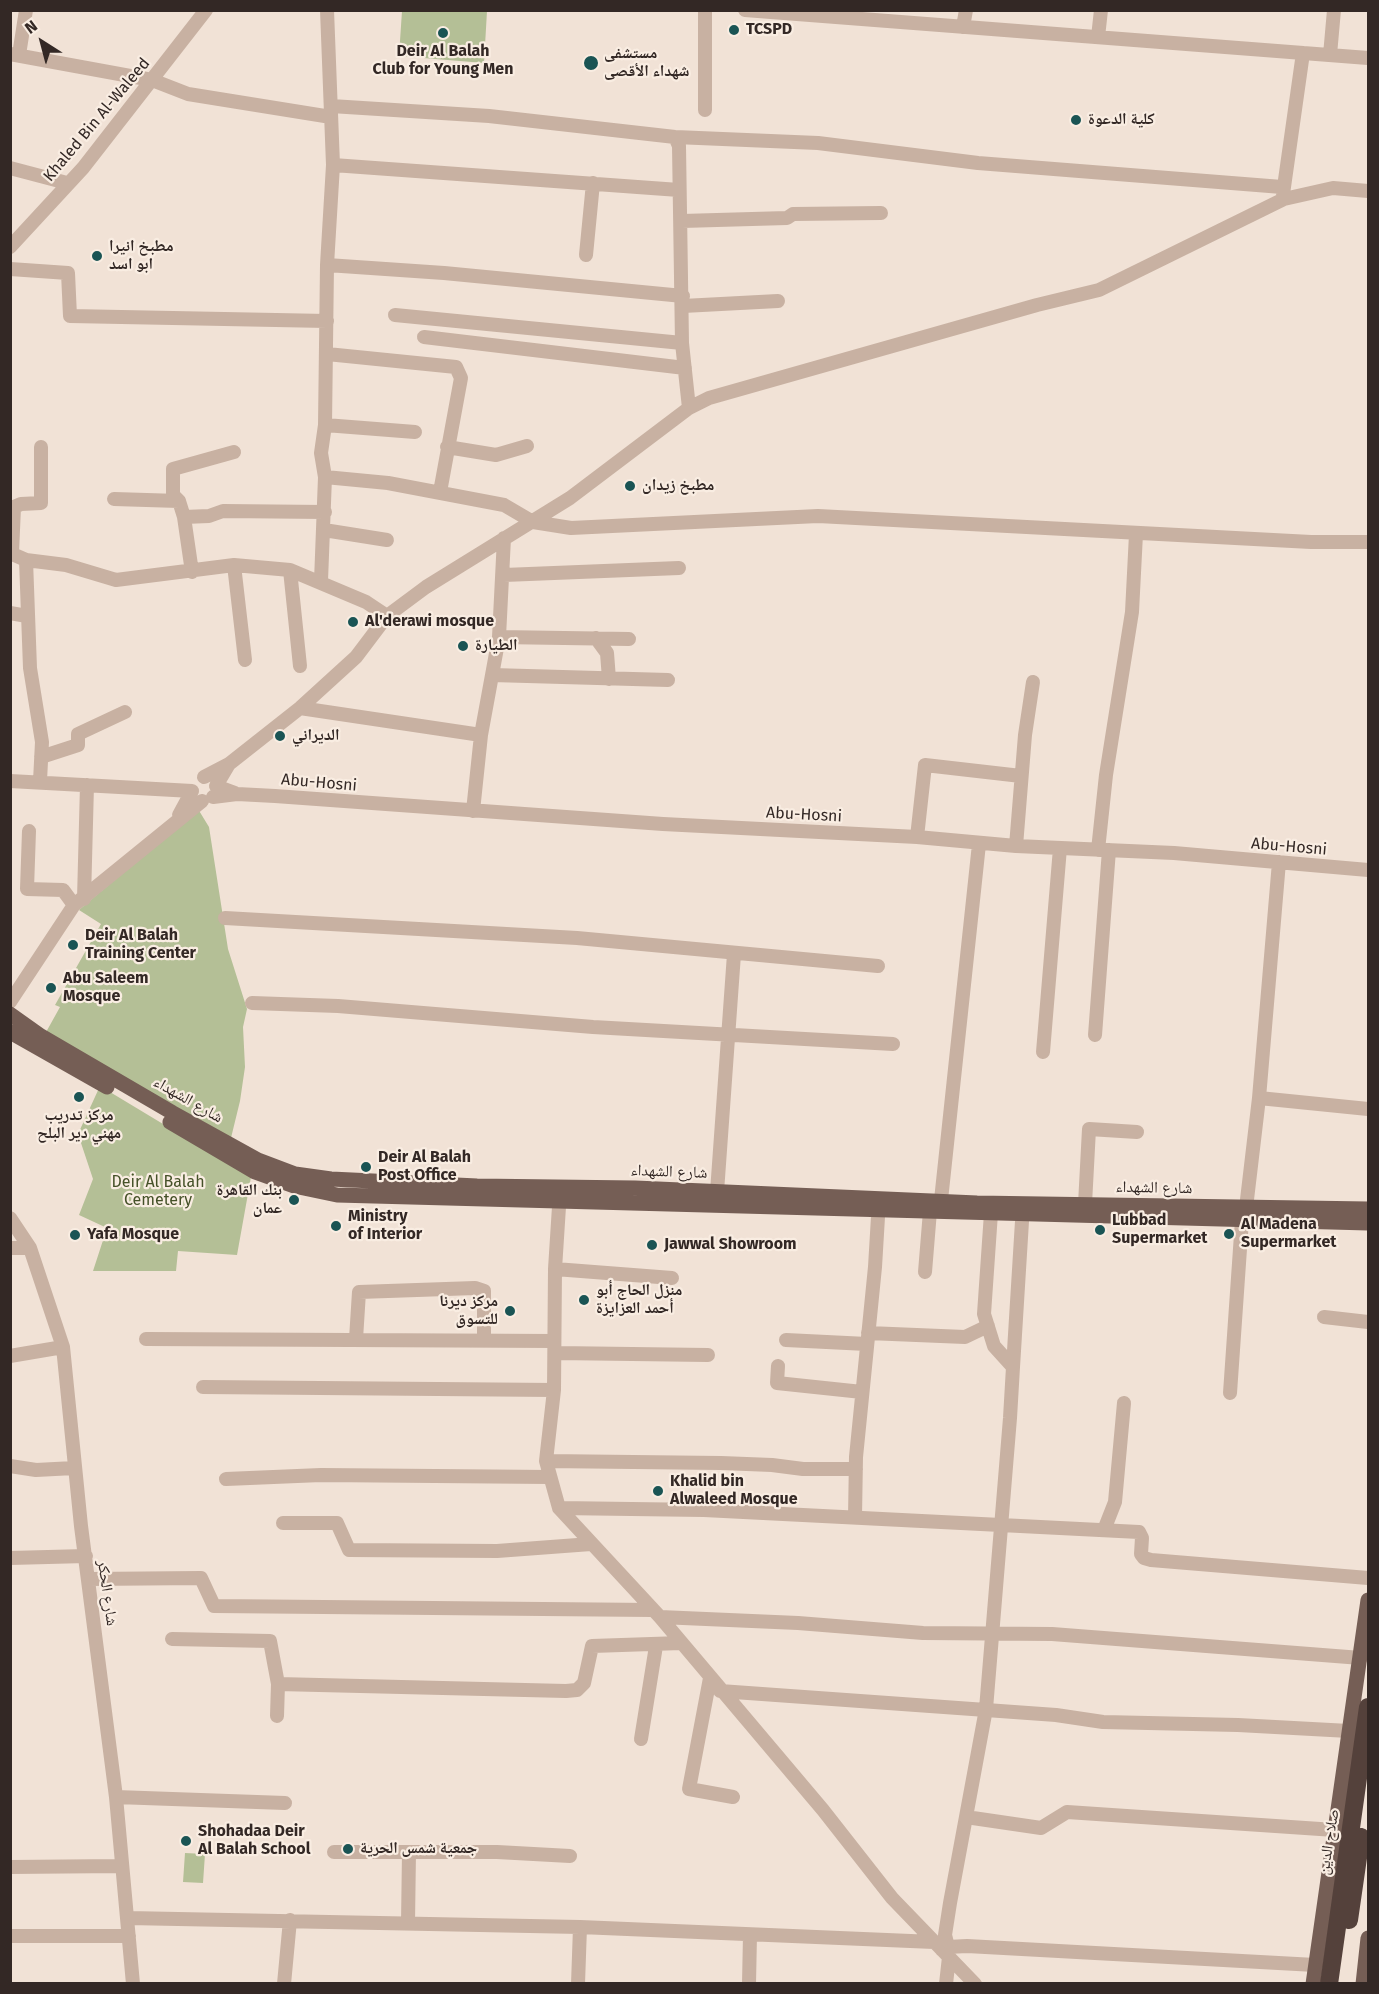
<!DOCTYPE html>
<html>
<head>
<meta charset="utf-8">
<style>
	body { margin:0 }
	#map { position:relative; width:1379px; height:1994px; overflow:hidden; background:#f1e2d6; font-family:"Fira Sans",sans-serif }
	canvas { display:block }
	.frame { position:absolute; inset:0; border:12px solid #332825; pointer-events:none }
	.north { position:absolute; left:12px; top:12px; width:60px; height:60px; -webkit-text-stroke:4px #f9ede2; paint-order:stroke; rotate:324deg; font-size:16px; font-weight:700; line-height:24px; text-align:center; color:#332825 }
	.north::after { content:''; display:block; margin:auto; width:21px; height:27px; background:#332825; clip-path:polygon(50% 0,100% 100%,50% 72%,0 100%) }
</style>
</head>
<body>
<div id="map">
<canvas width="1379" height="1994"></canvas>
<div class="frame"></div>
<div class="north">N</div>
</div>
<script>
const ctx = document.querySelector('canvas').getContext('2d');
ctx.lineJoin = 'round';
function fill(path, color) {
  ctx.fillStyle = color;
  ctx.fill(path, 'evenodd');
}
function toPath(rows) {
  const path = new Path2D();
  for (const r of rows) {
    path.moveTo(r[0], r[1]);
    for (let i = 2; i < r.length; i += 2) path.lineTo(r[i], r[i + 1]);
  }
  return path;
}
function trace(path, color, width, dash) {
  ctx.strokeStyle = color;
  ctx.lineWidth = width;
  ctx.lineCap = dash ? 'butt' : 'round';
  ctx.setLineDash(dash || []);
  ctx.stroke(path);
}
function drawText(font, color, halo, rows, align = 'center') {
  ctx.font = font + ' "Fira Sans","Noto Naskh Arabic",sans-serif';
  ctx.lineWidth = 4.5;
  ctx.setLineDash([]);
  ctx.textBaseline = 'middle';
  ctx.strokeStyle = halo;
  ctx.fillStyle = color;
  for (const [text, x, y, turn = 0] of rows) {
    ctx.save();
    ctx.translate(x, y);
    ctx.rotate((+turn || 0) * Math.PI / 180);
    ctx.textAlign = isNaN(turn) ? turn : align;
    if (halo) ctx.strokeText(text, 0, 0);
    ctx.fillText(text, 0, 0);
    ctx.restore();
  }
}
fill(toPath([
	[402,11,487,11,484,63,399,56],
	[198,809,209,827,228,949,247,1009,243,1027,245,1067,240,1101,230,1142,45,1034,60,1007,55,1005,101,924,79,910],
	[100,1086,251,1177,237,1255,178,1251,176,1271,93,1271,107,1228,79,1215,93,1179,78,1134],
	[185,1853,205,1854,203,1883,183,1882]
]), '#b4bf96');
trace(toPath([
	[745,10,1368,58],
	[963,27,966,10],
	[1098,37,1101,10],
	[10,54,152,80,188,94,331,117],
	[19,55,26,10],
	[1330,55,1334,10],
	[331,106,489,116,675,137,818,143,978,163,1282,187],
	[705,110,705,10],
	[675,137,679,146,682,343,689,408],
	[333,165,679,190],
	[10,168,67,183],
	[1283,194,1303,53],
	[682,221,787,218,793,214,881,213],
	[10,247,83,168,206,10],
	[586,255,593,183],
	[327,265,444,273,683,296],
	[10,269,68,273,70,316,327,321],
	[683,306,778,301],
	[395,315,682,343],
	[424,337,685,368],
	[327,354,456,367,461,378,440,492],
	[325,425,415,432],
	[447,447,496,455,527,446],
	[325,477,388,483,504,505,533,522,571,528,818,516,1311,542,1368,542],
	[114,499,179,501],
	[184,517,209,516,223,511,325,512],
	[324,530,387,540],
	[10,553,26,560,66,565,116,580,234,565,290,570,366,602,387,616],
	[12,553,14,507,21,504,41,503,41,447],
	[26,560,30,668,42,742,40,781],
	[234,565,245,660],
	[290,570,300,666],
	[192,572,184,517,179,501,173,495,173,469,234,452],
	[504,575,679,568],
	[321,581,325,477,321,453,325,425,327,265,333,165,327,10],
	[10,613,27,616],
	[499,637,629,639],
	[596,638,607,653,609,679],
	[492,675,668,680],
	[300,708,481,735],
	[41,757,78,745,78,734,125,712],
	[229,764,216,786,235,793],
	[204,777,229,764,300,708,356,657,387,616,426,587,570,498,689,408,709,398,1037,305,1099,290,1284,199,1333,188,1368,191],
	[10,781,192,791,179,815],
	[213,797,237,794,275,796,663,824,917,837,1016,846,1174,853,1368,870],
	[473,811,481,735,499,637,504,538],
	[29,831,27,889,63,890,74,905],
	[917,837,925,765,1021,776],
	[1016,846,1025,735,1033,682],
	[1098,850,1106,775,1132,612,1136,534],
	[84,899,87,785],
	[225,918,577,938,878,966],
	[10,1002,74,905,202,801],
	[252,1003,338,1006,593,1027,893,1044],
	[1095,1035,1109,850],
	[1043,1052,1060,848],
	[1259,1098,1368,1109],
	[560,1191,555,1269,554,1390,546,1461,559,1508,660,1617,823,1810,892,1898,975,1984],
	[717,1192,734,954],
	[941,1200,979,844],
	[1085,1204,1089,1129,1137,1132],
	[10,1218,30,1248,63,1347,81,1526,116,1797,133,1984],
	[10,1248,30,1248],
	[555,1269,672,1278],
	[925,1272,930,1211],
	[1324,1317,1368,1322],
	[868,1333,965,1337,988,1326],
	[146,1339,554,1341],
	[356,1339,359,1292,475,1288,484,1291,484,1340],
	[786,1340,867,1344],
	[556,1353,708,1355],
	[10,1356,63,1347],
	[778,1366,777,1383,862,1392],
	[1013,1367,1023,1205],
	[203,1387,554,1390],
	[1230,1393,1242,1220,1246,1208,1259,1098,1279,862],
	[546,1461,721,1463,772,1465,803,1469,856,1469],
	[10,1466,36,1470,74,1468],
	[226,1479,321,1475,549,1477],
	[559,1508,704,1510,1139,1532,1142,1538,1141,1554,1144,1558,1151,1560,1368,1578],
	[855,1517,856,1457,875,1267,879,1200],
	[283,1523,337,1523,349,1550,497,1551,591,1544],
	[1104,1530,1115,1502,1124,1403],
	[10,1558,86,1556],
	[88,1579,201,1578,214,1606,652,1610],
	[660,1617,798,1623,923,1633,1052,1634,1361,1658],
	[172,1639,270,1641,278,1684,566,1691,577,1690,584,1683,592,1646,681,1643],
	[710,1678,689,1789,733,1797],
	[720,1691,1056,1715,1103,1722,1238,1725,1349,1731],
	[277,1716,278,1684],
	[641,1739,656,1646],
	[116,1797,285,1803],
	[966,1817,1041,1828,1067,1812,1335,1830],
	[334,1852,497,1852,570,1856],
	[10,1867,121,1866],
	[128,1918,580,1927,934,1942],
	[408,1923,409,1852],
	[10,1936,129,1936],
	[948,1947,945,1935,950,1903,986,1709,1010,1418,1013,1367,994,1346,984,1314,991,1213],
	[942,1950,948,1947,967,1946,1315,1965],
	[284,1984,290,1920],
	[578,1984,580,1927],
	[749,1984,750,1935],
	[946,1984,949,1957]
]), '#c8b1a2', 14);
trace(toPath([
	[10,1014,41,1036,173,1113,258,1160,295,1174,331,1179,477,1186,635,1188,977,1203,1368,1209],
	[10,1032,107,1087],
	[170,1122,255,1172,294,1186,337,1195,1368,1223],
	[1313,1984,1368,1600],
	[1363,1984,1368,1938]
]), '#755e55', 15);
trace(toPath([
	[1349,1920,1361,1837],
	[1329,1984,1368,1707]
]), '#54413b', 18);
for (const [x, y, r, color] of [
	[734,30,6,"#1a5454"],
	[443,33,6,"#1a5454"],
	[591,63,8,"#1a5454"],
	[1076,120,6,"#1a5454"],
	[97,256,6,"#1a5454"],
	[630,486,6,"#1a5454"],
	[353,622,6,"#1a5454"],
	[463,646,6,"#1a5454"],
	[280,736,6,"#1a5454"],
	[73,945,6,"#1a5454"],
	[51,988,6,"#1a5454"],
	[79,1097,6,"#1a5454"],
	[366,1167,6,"#1a5454"],
	[294,1200,6,"#1a5454"],
	[336,1226,6,"#1a5454"],
	[1100,1230,6,"#1a5454"],
	[1229,1234,6,"#1a5454"],
	[75,1235,6,"#1a5454"],
	[652,1245,6,"#1a5454"],
	[584,1300,6,"#1a5454"],
	[510,1311,6,"#1a5454"],
	[658,1491,6,"#1a5454"],
	[186,1841,6,"#1a5454"],
	[348,1849,6,"#1a5454"]
]) {
  const dot = new Path2D();
  dot.arc(x, y, r, 0, 2 * Math.PI);
  ctx.fillStyle = color;
  ctx.fill(dot);
  trace(dot, '#f9ede2', 2);
}
drawText('bold 16px', '#332825', '#f9ede2', [
	["TCSPD",746,30],
	["Deir Al Balah",443,52,"center"],
	["Club for Young Men",443,70,"center"],
	["مستشفى",604,54],
	["شهداء الأقصى",604,72],
	["كلية الدعوة",1088,120],
	["مطبخ انيرا",109,247],
	["ابو اسد",109,265],
	["مطبخ زيدان",642,486],
	["Al'derawi mosque",365,622],
	["الطيارة",475,646],
	["الديراني",292,736],
	["Deir Al Balah",85,936],
	["Training Center",85,954],
	["Abu Saleem",63,979],
	["Mosque",63,997],
	["مركز تدريب",79,1116,"center"],
	["مهني دير البلح",79,1134,"center"],
	["Deir Al Balah",378,1158],
	["Post Office",378,1176],
	["بنك القاهرة",282,1191,"right"],
	["عمان",282,1209,"right"],
	["Ministry",348,1217],
	["of Interior",348,1235],
	["Lubbad",1112,1221],
	["Supermarket",1112,1239],
	["Al Madena",1241,1225],
	["Supermarket",1241,1243],
	["Yafa Mosque",87,1235],
	["Jawwal Showroom",664,1245],
	["منزل الحاج أبو",596,1291],
	["أحمد العزايزة",596,1309],
	["مركز ديرنا",498,1302,"right"],
	["للتسوق",498,1320,"right"],
	["Khalid bin",670,1482],
	["Alwaleed Mosque",670,1500],
	["Shohadaa Deir",198,1832],
	["Al Balah School",198,1850],
	["جمعية شمس الحرية",360,1849]
], 'left');
drawText('16px', '#332825', '#f9ede2', [
	["Khaled Bin Al-Waleed",97,120,-50],
	["Abu-Hosni",319,783,5],
	["Abu-Hosni",804,815,3],
	["Abu-Hosni",1289,847,5],
	["شارع الشهداء",188,1100,30],
	["شارع الشهداء",669,1172,2],
	["شارع الشهداء",1154,1188,1],
	["شارع الحكر",107,1593,82],
	["صلاح الدين",1329,1842,-81]
]);
drawText('16px', '#455128', '#f9ede2', [
	["Deir Al Balah",158,1183],
	["Cemetery",158,1201]
]);
</script>
</body>
</html>
